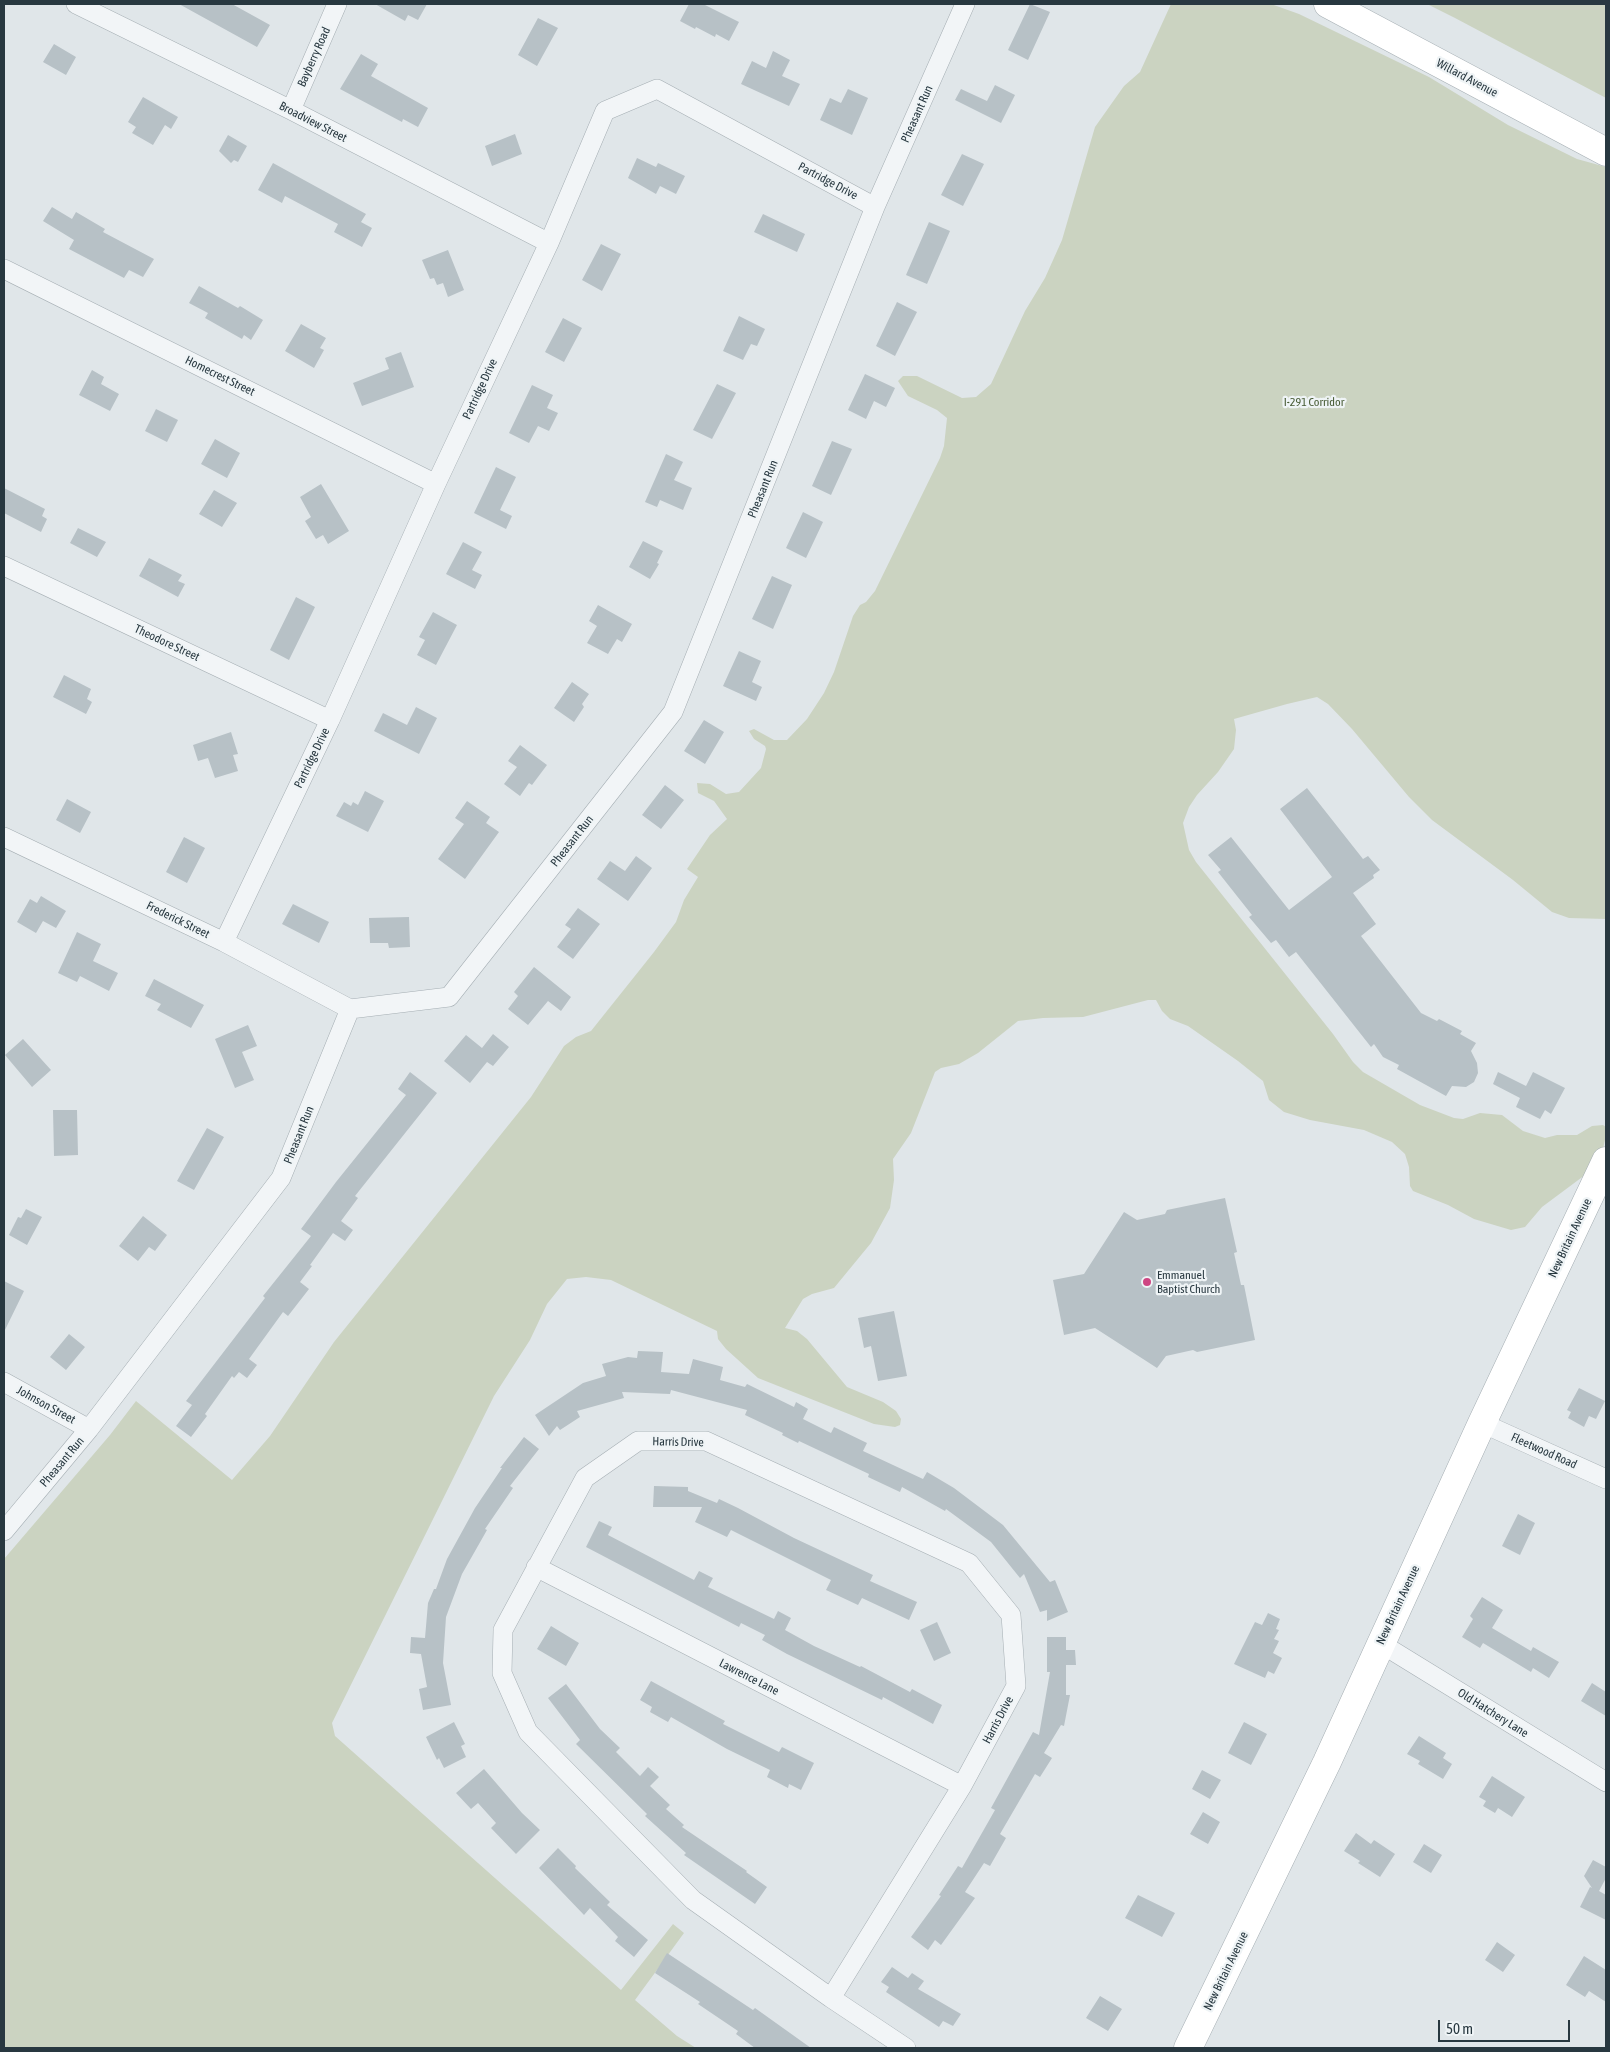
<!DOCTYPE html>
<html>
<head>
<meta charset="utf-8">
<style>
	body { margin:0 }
	#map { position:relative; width:1610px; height:2052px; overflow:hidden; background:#e0e6e9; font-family:"Asap Condensed",sans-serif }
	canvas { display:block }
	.frame { position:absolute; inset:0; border:5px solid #283840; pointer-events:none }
	.scale { position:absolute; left:1438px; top:2020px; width:132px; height:22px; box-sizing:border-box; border:2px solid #283840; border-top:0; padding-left:6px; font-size:15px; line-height:18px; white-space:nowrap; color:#283840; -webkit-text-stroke:4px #eff4f6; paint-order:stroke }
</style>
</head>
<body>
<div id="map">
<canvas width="1610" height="2052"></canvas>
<div class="frame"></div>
<div class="scale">50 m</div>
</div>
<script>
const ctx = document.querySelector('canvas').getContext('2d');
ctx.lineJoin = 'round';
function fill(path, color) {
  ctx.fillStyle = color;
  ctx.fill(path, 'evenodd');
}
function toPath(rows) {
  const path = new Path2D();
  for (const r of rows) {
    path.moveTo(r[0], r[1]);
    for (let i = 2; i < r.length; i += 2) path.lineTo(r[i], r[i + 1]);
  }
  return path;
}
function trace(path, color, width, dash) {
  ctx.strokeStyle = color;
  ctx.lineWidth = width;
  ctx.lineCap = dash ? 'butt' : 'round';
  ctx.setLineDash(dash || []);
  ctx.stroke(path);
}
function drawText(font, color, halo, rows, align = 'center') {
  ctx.font = font + ' "Asap Condensed",sans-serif';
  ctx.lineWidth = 4.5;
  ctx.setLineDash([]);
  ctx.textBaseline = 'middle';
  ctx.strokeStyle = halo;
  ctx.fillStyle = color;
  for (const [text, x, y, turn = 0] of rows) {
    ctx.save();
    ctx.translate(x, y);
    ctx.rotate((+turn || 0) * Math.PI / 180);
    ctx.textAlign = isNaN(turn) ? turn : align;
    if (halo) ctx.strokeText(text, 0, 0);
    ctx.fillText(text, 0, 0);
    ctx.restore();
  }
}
fill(toPath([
	[1171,4,1271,4,1299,14,1429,77,1508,125,1577,159,1606,167,1606,919,1569,918,1552,912,1513,880,1432,820,1409,797,1352,729,1328,704,1317,697,1287,704,1234,719,1236,730,1234,749,1218,772,1197,795,1189,807,1183,823,1189,850,1196,862,1333,1034,1353,1062,1363,1072,1420,1105,1454,1118,1463,1119,1480,1113,1502,1115,1523,1131,1545,1138,1557,1135,1577,1135,1592,1126,1603,1125,1606,1127,1606,1135,1603,1149,1585,1175,1542,1207,1525,1227,1511,1230,1474,1219,1448,1205,1413,1191,1410,1186,1409,1167,1405,1154,1392,1142,1364,1130,1310,1120,1284,1112,1269,1100,1263,1081,1238,1061,1188,1026,1170,1019,1162,1011,1156,1000,1148,1000,1083,1017,1043,1018,1018,1021,978,1053,959,1064,941,1068,935,1072,911,1133,893,1159,894,1180,890,1208,871,1243,834,1288,812,1294,803,1299,785,1328,797,1331,807,1339,847,1387,883,1402,896,1411,901,1419,900,1425,895,1427,874,1424,758,1378,726,1349,718,1339,717,1331,611,1280,586,1277,567,1279,547,1304,530,1340,494,1396,332,1723,335,1736,621,1990,673,1924,684,1933,635,2000,677,2036,696,2048,4,2048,4,1559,110,1435,136,1401,232,1480,270,1436,334,1342,531,1097,564,1046,576,1037,591,1031,654,952,676,922,684,900,698,877,687,869,710,835,727,819,714,801,698,793,697,783,710,784,726,794,739,792,761,768,766,749,765,746,754,739,749,731,754,729,774,740,787,740,807,719,824,693,834,672,853,616,860,605,866,602,875,591,940,458,944,446,947,418,937,410,908,396,898,381,903,376,917,376,962,398,976,397,991,384,1025,311,1045,278,1062,240,1095,127,1124,86,1140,72],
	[1427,4,1606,4,1606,98,1455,18]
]), '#cbd3c1');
fill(toPath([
	[179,4,232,4,270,25,257,47],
	[375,4,427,4,418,20,408,15,405,21],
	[689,4,703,4,739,22,729,41,716,34,715,37,696,27,695,29,680,21],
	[1030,4,1050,12,1028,60,1008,50],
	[538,18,558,28,537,66,518,55],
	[54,44,76,57,66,75,43,62],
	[773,51,790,60,782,76,800,84,789,106,741,84,752,61,766,68],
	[361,54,378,64,371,76,428,108,418,127,403,119,402,122,340,89],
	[995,85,1015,95,1001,123,955,100,961,89,987,101],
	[848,89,868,98,852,135,820,120,830,98,841,103],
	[143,97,178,117,171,129,165,125,153,145,132,133,136,127,128,122],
	[515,134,522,154,492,166,485,146],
	[228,135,247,146,238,162,234,160,231,163,219,151],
	[962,154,984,164,963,206,941,195],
	[637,158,656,167,658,163,685,176,676,194,660,186,656,194,628,178],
	[273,163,366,214,361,222,372,228,362,247,334,232,338,224,285,196,282,203,258,190],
	[52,207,72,219,76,212,105,229,103,232,154,259,143,277,129,270,124,278,69,249,74,240,43,221],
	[763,214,805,234,797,252,754,232],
	[929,222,950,231,927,284,906,275],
	[601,244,621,254,602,291,582,280],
	[448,250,464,290,448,297,443,283,437,285,434,278,430,279,422,260],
	[199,286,238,308,240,306,263,320,251,340,244,335,242,339,205,318,208,313,189,303],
	[897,302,917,312,895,356,876,346],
	[739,316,765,329,757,346,751,344,743,360,723,351],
	[563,318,582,328,564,362,545,352],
	[301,324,326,338,320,348,324,350,314,368,285,351],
	[401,352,414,387,362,406,353,383,389,369,385,358],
	[92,370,104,377,101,384,119,394,110,411,79,395],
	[865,374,895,388,886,407,874,401,866,419,848,410],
	[717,384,736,393,712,439,693,430],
	[532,385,553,395,547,408,558,413,549,431,538,426,529,443,509,433],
	[156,409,178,420,167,442,145,431],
	[215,439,240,453,227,478,201,464],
	[832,441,852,449,831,495,812,486],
	[666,454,683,462,674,480,692,488,683,510,660,500,657,507,645,502],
	[496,467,516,477,500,510,512,516,506,529,474,513],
	[321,484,349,531,328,544,323,535,316,539,305,521,311,517,300,497],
	[4,488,45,509,42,516,47,519,41,532,4,513],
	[214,490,237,503,222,527,199,514],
	[803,512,823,522,806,558,786,548],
	[78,528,106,542,97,557,70,543],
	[643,541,663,551,657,563,659,564,650,579,629,567],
	[463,542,482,552,472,570,482,575,475,589,446,574],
	[149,558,182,575,178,581,185,584,178,597,139,576],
	[772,576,792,585,773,629,752,619],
	[296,597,315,607,289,660,270,650],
	[598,605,632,624,622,642,617,639,608,654,587,643,597,626,589,621],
	[433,612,457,625,436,665,417,655,425,640,419,637],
	[739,651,761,661,752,682,762,687,756,701,723,686],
	[64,675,91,689,87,699,92,702,86,714,53,697],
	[572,682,589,694,582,704,584,707,574,722,554,708],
	[416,707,437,718,419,754,374,731,383,713,407,725],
	[704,720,724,732,705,764,684,751],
	[231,732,238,754,233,755,238,771,215,778,208,758,198,761,193,745],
	[520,745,547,765,532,785,529,783,520,796,504,784,517,767,508,761],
	[665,785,684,800,661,829,642,815],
	[1307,788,1363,859,1368,856,1380,870,1373,875,1374,878,1353,893,1376,924,1361,936,1421,1013,1437,1021,1439,1019,1462,1031,1460,1034,1476,1043,1471,1051,1477,1063,1478,1073,1474,1082,1466,1087,1452,1086,1446,1096,1397,1069,1399,1065,1383,1057,1374,1044,1371,1047,1296,952,1289,957,1276,940,1271,943,1249,917,1252,915,1218,872,1221,870,1208,855,1231,837,1289,910,1332,877,1280,809],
	[365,791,384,801,368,832,336,816,344,802,351,806,353,802,358,805],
	[67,799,91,812,80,833,56,820],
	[467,801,490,817,486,823,499,832,465,879,438,859,464,824,455,818],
	[184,837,205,848,187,883,166,872],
	[636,856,652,868,628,901,597,879,610,861,625,871],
	[41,896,66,911,56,928,43,921,36,933,17,922,30,899,37,903],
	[293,904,329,922,319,943,282,924],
	[578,908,600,924,573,959,557,947,571,929,565,925],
	[409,917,410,947,389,948,388,943,370,943,369,918],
	[77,932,101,944,93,961,118,973,109,991,80,976,77,982,58,973],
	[534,967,571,997,561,1011,548,1001,528,1025,508,1009,518,996,514,992],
	[154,979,204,1005,191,1028,157,1010,161,1004,145,996],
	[248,1025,257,1046,242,1052,254,1080,235,1088,215,1039],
	[493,1034,509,1047,493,1066,487,1062,470,1083,444,1061,466,1035,482,1048],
	[23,1039,51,1070,32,1087,5,1055],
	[410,1072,437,1093,355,1196,358,1198,341,1221,353,1230,345,1241,333,1233,310,1265,312,1266,300,1282,309,1289,288,1316,283,1312,249,1359,257,1365,247,1378,239,1372,234,1378,232,1376,205,1414,207,1416,191,1437,176,1426,192,1405,186,1401,265,1298,263,1296,311,1236,301,1229,336,1182,406,1095,398,1089],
	[1498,1072,1526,1086,1533,1072,1565,1088,1551,1114,1545,1110,1540,1119,1516,1107,1520,1098,1493,1084],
	[53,1110,77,1110,78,1155,54,1156],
	[207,1128,224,1137,194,1190,177,1181],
	[1225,1198,1237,1252,1234,1253,1241,1285,1244,1285,1255,1340,1197,1352,1193,1350,1166,1356,1157,1368,1095,1328,1064,1335,1053,1280,1084,1274,1124,1212,1137,1220,1165,1214,1167,1210],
	[26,1209,42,1217,27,1245,9,1235,18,1217,21,1218],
	[143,1216,167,1235,155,1251,149,1247,138,1261,119,1246],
	[4,1281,24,1291,4,1332],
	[894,1311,907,1376,878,1381,871,1346,864,1348,858,1318],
	[69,1334,85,1347,66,1370,50,1357],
	[638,1351,663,1352,661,1372,689,1374,693,1359,723,1367,720,1380,745,1387,747,1384,794,1407,796,1402,808,1409,803,1419,831,1433,834,1427,867,1443,863,1451,923,1479,927,1472,954,1488,1003,1525,1050,1582,1055,1580,1068,1612,1047,1621,1047,1610,1040,1612,1024,1574,1020,1578,991,1542,946,1509,945,1511,902,1487,900,1492,868,1477,869,1474,799,1441,798,1443,782,1435,783,1433,745,1415,747,1410,671,1390,670,1394,622,1392,624,1398,577,1411,580,1417,560,1430,557,1426,549,1436,535,1415,583,1383,606,1376,602,1364,628,1357,637,1358],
	[1579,1388,1605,1401,1596,1419,1589,1416,1584,1427,1568,1418,1571,1412,1567,1410],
	[524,1437,539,1449,510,1486,513,1488,485,1529,487,1530,462,1574,446,1617,443,1663,451,1705,423,1710,419,1689,427,1687,421,1654,410,1653,411,1637,425,1638,428,1603,434,1589,436,1589,447,1559,475,1508,502,1468,500,1468],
	[654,1486,688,1487,688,1491,717,1503,719,1499,738,1508,794,1538,873,1575,870,1581,917,1602,909,1620,862,1598,858,1605,826,1590,831,1580,731,1530,727,1537,695,1522,702,1507,653,1507],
	[1518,1514,1535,1523,1520,1555,1502,1546],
	[599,1521,612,1527,608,1535,694,1580,699,1571,713,1578,708,1587,774,1619,778,1611,791,1618,785,1630,814,1646,860,1667,861,1666,910,1692,912,1689,942,1705,933,1724,883,1697,882,1700,787,1654,762,1640,765,1635,741,1623,739,1627,586,1547],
	[1482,1597,1503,1610,1492,1628,1531,1651,1533,1647,1559,1662,1549,1678,1533,1668,1531,1672,1483,1643,1480,1648,1462,1637,1473,1619,1470,1616],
	[1268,1613,1280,1619,1276,1629,1279,1630,1274,1639,1279,1641,1273,1653,1282,1658,1274,1674,1268,1671,1265,1678,1234,1664,1255,1622,1262,1625],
	[937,1622,951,1653,934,1661,920,1630],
	[551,1626,579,1643,566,1666,537,1649],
	[1047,1637,1066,1637,1066,1650,1075,1650,1076,1665,1066,1665,1066,1695,1070,1695,1064,1726,1061,1725,1044,1753,1052,1758,1040,1777,1035,1774,1000,1834,1006,1838,990,1866,984,1863,965,1892,975,1898,941,1945,935,1940,928,1950,911,1937,941,1896,939,1895,958,1866,962,1868,995,1810,991,1808,1033,1732,1039,1735,1050,1672,1047,1672],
	[651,1681,725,1721,723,1724,779,1752,782,1747,814,1763,801,1790,789,1784,788,1788,767,1777,770,1770,727,1749,671,1717,668,1722,650,1712,652,1707,640,1700],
	[1592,1683,1606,1692,1606,1716,1581,1701],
	[566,1684,600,1729,620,1748,616,1752,640,1776,648,1767,659,1777,650,1786,670,1805,666,1809,684,1825,682,1827,747,1871,746,1872,767,1887,755,1904,684,1855,686,1853,645,1816,647,1814,576,1744,580,1740,548,1698],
	[454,1722,465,1744,461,1746,466,1757,444,1768,439,1758,437,1760,426,1737],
	[1244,1722,1267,1734,1251,1765,1228,1753],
	[1419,1736,1446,1753,1443,1758,1452,1764,1443,1779,1418,1764,1420,1761,1407,1754],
	[484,1769,522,1813,540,1830,516,1854,491,1828,496,1823,478,1803,471,1809,456,1793],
	[1202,1770,1221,1780,1210,1799,1192,1789],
	[1492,1776,1525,1797,1512,1817,1498,1808,1495,1813,1483,1806,1486,1801,1479,1797],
	[1203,1812,1220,1822,1208,1844,1190,1834],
	[1356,1833,1371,1844,1374,1840,1395,1854,1380,1877,1358,1863,1360,1861,1344,1851],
	[1424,1844,1442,1855,1431,1873,1413,1862],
	[558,1848,576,1866,575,1868,610,1902,607,1905,648,1940,634,1957,615,1941,618,1937,590,1908,584,1915,539,1868],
	[1593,1860,1606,1867,1606,1878,1599,1891,1606,1895,1606,1920,1580,1907,1590,1887,1592,1888,1584,1876],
	[1138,1895,1175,1913,1162,1937,1125,1918],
	[1497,1942,1515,1955,1503,1972,1485,1960],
	[667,1953,753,2010,755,2008,811,2048,755,2048,736,2034,738,2031,698,2004,700,2002,655,1973],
	[1584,1956,1606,1970,1606,2002,1589,1991,1585,1997,1566,1985],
	[892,1967,908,1978,912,1973,924,1981,918,1989,961,2014,953,2026,943,2021,939,2027,886,1992,889,1987,881,1982],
	[1100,1996,1122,2009,1108,2031,1086,2018]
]), '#b7c1c6');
const street = toPath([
	[76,4,291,110,549,243],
	[291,110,337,4],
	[4,269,436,484],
	[4,566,330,720],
	[4,837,224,942,350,1009],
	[224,942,330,720,436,484,549,243,605,111,657,89,875,207],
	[350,1009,449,997,673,712,875,207,965,4],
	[4,1382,89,1429],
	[1482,1423,1606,1479],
	[4,1531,89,1429,281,1178,350,1009],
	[536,1567,962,1786],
	[1380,1643,1606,1782],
	[831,1998,962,1786,1016,1686,1011,1615,969,1563,706,1441,638,1441,585,1478,503,1630,502,1673,528,1732,693,1900,831,1998,906,2048]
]);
const secondary = toPath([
	[1328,4,1606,152],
	[1188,2048,1327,1762,1482,1423,1606,1161]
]);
trace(street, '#a5aeb3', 20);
trace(secondary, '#a5aeb3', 29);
trace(street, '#f2f5f7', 19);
trace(secondary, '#fff', 28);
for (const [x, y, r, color] of [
	[1147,1282,5,"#ce4582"]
]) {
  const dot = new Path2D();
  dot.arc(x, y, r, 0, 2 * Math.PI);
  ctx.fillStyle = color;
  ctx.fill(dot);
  trace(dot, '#eff4f6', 2);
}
drawText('12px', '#283840', '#eff4f6', [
	["Bayberry Road",314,57,-66],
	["Willard Avenue",1467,78,28],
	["Pheasant Run",917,114,-66],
	["Broadview Street",313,122,27],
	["Partridge Drive",828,181,28],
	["Homecrest Street",220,376,26],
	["Partridge Drive",480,389,-65],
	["Pheasant Run",763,489,-68],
	["Theodore Street",167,643,25],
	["Partridge Drive",312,758,-64],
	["Pheasant Run",572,841,-52],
	["Frederick Street",178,920,26],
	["Pheasant Run",299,1135,-68],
	["New Britain Avenue",1570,1238,-65],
	["Johnson Street",46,1405,29],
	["Harris Drive",678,1442,1],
	["Fleetwood Road",1544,1451,24],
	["Pheasant Run",62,1462,-50],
	["New Britain Avenue",1398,1605,-65],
	["Lawrence Lane",749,1677,27],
	["Old Hatchery Lane",1493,1713,32],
	["Harris Drive",998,1720,-62],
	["New Britain Avenue",1226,1971,-64]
]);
drawText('12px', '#485c36', '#eff4f6', [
	["I-291 Corridor",1314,402]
]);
drawText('12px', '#283840', '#eff4f6', [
	["Emmanuel",1157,1275],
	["Baptist Church",1157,1289]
], 'left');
</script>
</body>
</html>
